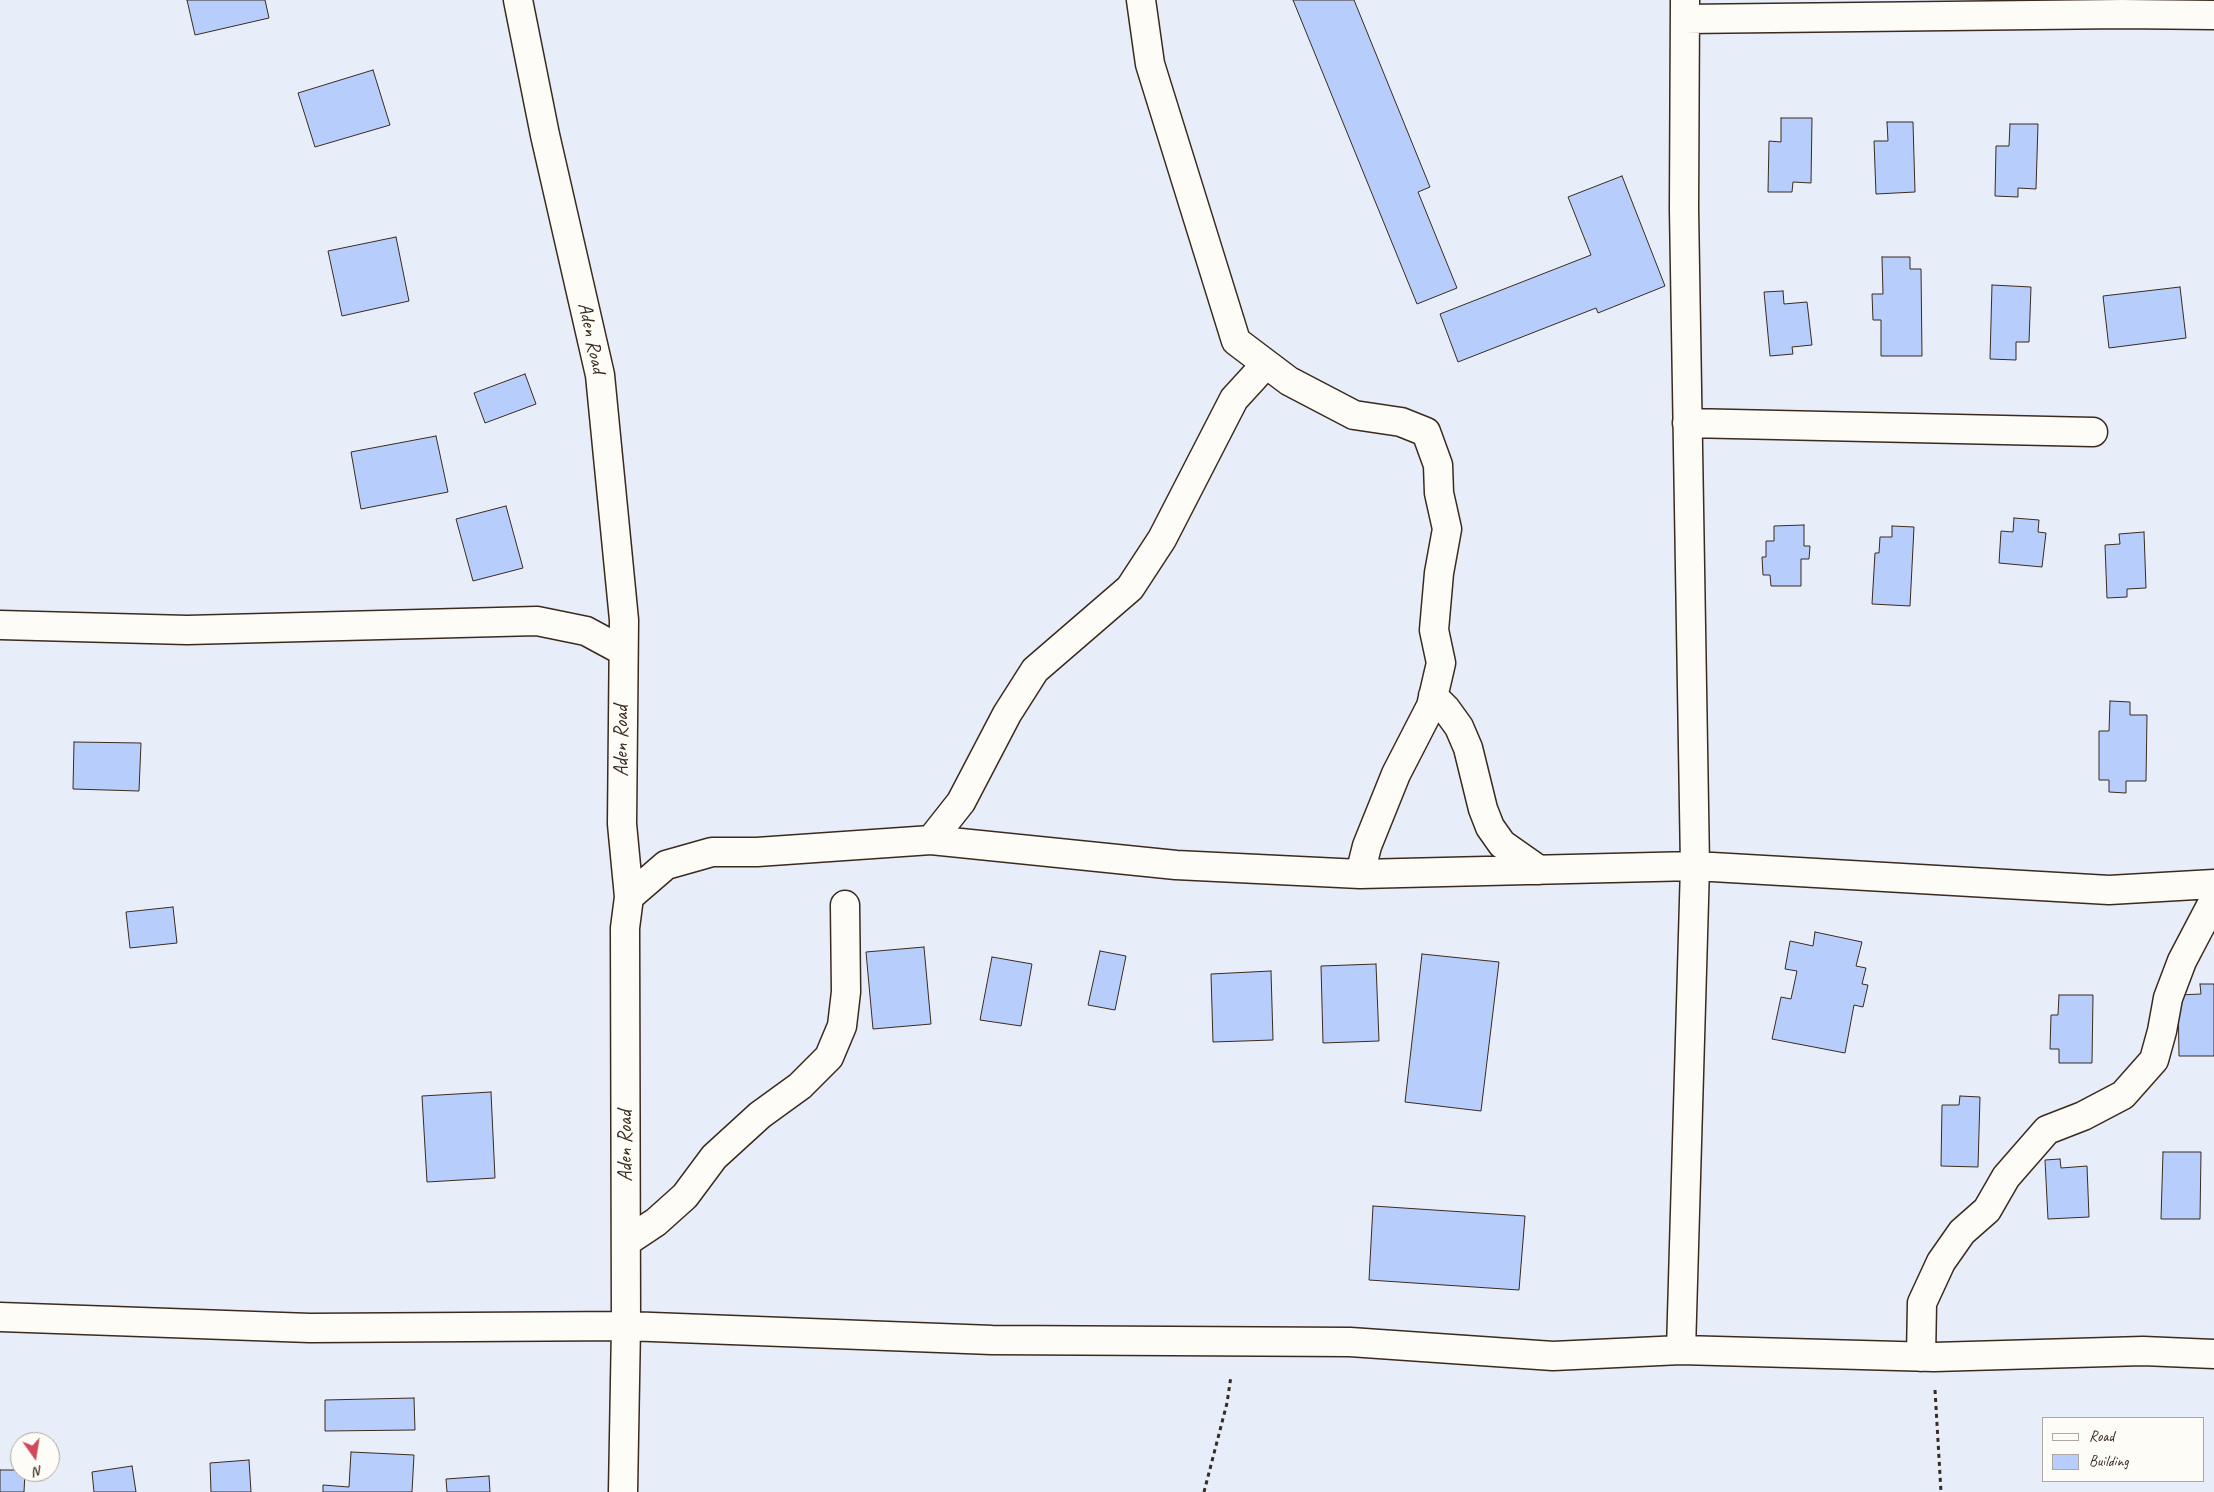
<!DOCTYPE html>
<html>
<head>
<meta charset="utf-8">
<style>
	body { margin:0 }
	#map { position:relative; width:2214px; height:1492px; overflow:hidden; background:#e8eef9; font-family:Caveat,sans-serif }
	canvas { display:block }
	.legend { position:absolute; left:2042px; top:1417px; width:162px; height:65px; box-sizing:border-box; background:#fdfcf7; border:1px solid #afa8a0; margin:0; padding:6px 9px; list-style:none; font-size:15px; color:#3b2a1e }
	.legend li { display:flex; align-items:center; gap:10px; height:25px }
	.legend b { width:25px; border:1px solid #afa8a0 }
	.north { position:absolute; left:10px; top:1432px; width:50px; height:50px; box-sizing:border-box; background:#fdfcf7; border:1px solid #afa8a0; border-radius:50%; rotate:167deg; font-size:14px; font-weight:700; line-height:20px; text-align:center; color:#3b2a1e }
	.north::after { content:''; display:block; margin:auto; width:18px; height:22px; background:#d1495b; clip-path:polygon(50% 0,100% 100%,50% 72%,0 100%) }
</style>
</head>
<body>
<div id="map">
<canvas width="2214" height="1492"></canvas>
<ul class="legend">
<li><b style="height:6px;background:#fdfcf7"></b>Road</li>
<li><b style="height:14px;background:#b7cefd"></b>Building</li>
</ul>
<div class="north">N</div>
</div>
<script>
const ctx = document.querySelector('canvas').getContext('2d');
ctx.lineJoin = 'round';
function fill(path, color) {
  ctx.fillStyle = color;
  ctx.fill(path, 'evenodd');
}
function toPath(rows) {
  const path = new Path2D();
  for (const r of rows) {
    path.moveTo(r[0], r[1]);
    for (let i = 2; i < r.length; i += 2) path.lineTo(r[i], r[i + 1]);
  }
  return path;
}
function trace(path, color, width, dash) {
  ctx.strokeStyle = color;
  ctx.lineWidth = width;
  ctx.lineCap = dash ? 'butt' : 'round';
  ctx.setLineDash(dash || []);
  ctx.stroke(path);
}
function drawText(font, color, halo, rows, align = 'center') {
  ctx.font = font + ' Caveat,sans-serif';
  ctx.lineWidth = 4.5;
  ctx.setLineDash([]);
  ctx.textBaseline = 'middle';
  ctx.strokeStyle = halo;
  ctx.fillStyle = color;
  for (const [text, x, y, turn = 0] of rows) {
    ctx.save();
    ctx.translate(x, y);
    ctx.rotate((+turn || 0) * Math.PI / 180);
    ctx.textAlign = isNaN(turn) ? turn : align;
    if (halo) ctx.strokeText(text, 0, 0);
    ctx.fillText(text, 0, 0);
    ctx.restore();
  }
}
const building = toPath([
	[187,0,265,0,269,18,195,35,187,0],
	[1293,0,1354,0,1430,187,1418,192,1457,288,1417,304,1293,0],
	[373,70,390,125,315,147,298,93,373,70],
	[1781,118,1812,118,1811,183,1793,182,1792,192,1768,192,1769,141,1781,142,1781,118],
	[1887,122,1913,122,1915,192,1876,194,1874,141,1888,141,1887,122],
	[2010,124,2038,124,2036,189,2018,188,2018,197,1995,196,1996,146,2009,146,2010,124],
	[1622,176,1665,286,1598,313,1596,308,1458,362,1440,314,1591,255,1568,197,1622,176],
	[396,237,409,301,342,316,328,251,396,237],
	[1882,257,1910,257,1910,269,1921,269,1922,356,1881,356,1881,320,1873,320,1872,294,1883,294,1882,257],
	[1992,285,2031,287,2029,342,2016,342,2016,360,1990,359,1992,285],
	[2180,287,2186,338,2109,348,2103,296,2180,287],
	[1783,291,1784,304,1807,302,1812,345,1792,347,1793,354,1770,356,1764,292,1783,291],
	[525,374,536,404,485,423,474,393,525,374],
	[436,436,448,492,361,509,351,452,436,436],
	[506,506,523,568,473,581,456,519,506,506],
	[2014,518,2039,520,2038,532,2046,533,2042,567,1999,563,2001,531,2013,532,2014,518],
	[1804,525,1804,546,1810,546,1809,559,1801,559,1801,586,1771,586,1770,575,1763,575,1762,557,1766,557,1766,541,1774,541,1774,526,1804,525],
	[1892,526,1914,527,1910,606,1872,604,1875,553,1879,553,1880,537,1892,537,1892,526],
	[2144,532,2146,588,2127,589,2127,597,2107,598,2105,545,2120,544,2119,534,2144,532],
	[2110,701,2130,702,2130,715,2147,715,2146,781,2126,781,2126,793,2109,792,2109,780,2099,780,2099,731,2109,731,2110,701],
	[74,742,141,743,139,791,73,789,74,742],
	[173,907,177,943,130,948,126,912,173,907],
	[1815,932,1862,942,1856,966,1866,968,1862,984,1868,985,1863,1007,1854,1005,1845,1053,1772,1039,1781,997,1791,999,1797,971,1785,969,1790,941,1813,946,1815,932],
	[924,947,931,1024,873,1029,866,952,924,947],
	[1100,951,1126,956,1115,1010,1088,1005,1100,951],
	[1422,954,1499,962,1481,1111,1405,1102,1422,954],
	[992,957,1032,964,1021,1026,980,1020,992,957],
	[1376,964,1379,1041,1323,1043,1321,966,1376,964],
	[1271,971,1273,1040,1213,1042,1211,974,1271,971],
	[2200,984,2214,984,2214,1056,2179,1056,2178,995,2201,994,2200,984],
	[2059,995,2093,995,2092,1063,2059,1063,2059,1049,2050,1049,2051,1015,2058,1015,2059,995],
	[491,1092,495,1178,427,1182,422,1096,491,1092],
	[1960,1096,1980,1097,1978,1167,1941,1166,1942,1105,1959,1105,1960,1096],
	[2163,1152,2201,1152,2200,1219,2161,1219,2163,1152],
	[2060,1159,2061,1168,2087,1166,2089,1217,2048,1219,2045,1160,2060,1159],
	[1373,1206,1525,1216,1519,1290,1369,1280,1373,1206],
	[414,1398,415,1430,325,1431,325,1400,414,1398],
	[351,1452,414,1455,412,1492,323,1492,323,1485,349,1487,351,1452],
	[249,1460,251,1492,211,1492,210,1463,249,1460],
	[132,1466,136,1492,94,1492,92,1472,132,1466],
	[0,1470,20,1470,20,1472,25,1472,24,1492,0,1492,0,1470],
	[489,1476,490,1492,447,1492,446,1479,489,1476]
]);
fill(building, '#b7cefd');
trace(building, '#3b2a1e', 1);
const minor = toPath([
	[518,0,545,135,600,375,624,620,622,824,629,897,625,928,626,1326,623,1492],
	[1141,0,1150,64,1236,341,1289,381,1354,415,1401,422,1426,432,1438,465,1439,493,1447,529,1439,573,1434,630,1441,663,1431,706,1396,774,1367,846,1360,874],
	[1685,19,2122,14,2214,15],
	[1687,423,2093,432],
	[0,625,187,630,537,621,586,631,623,651],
	[1433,696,1446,709,1459,727,1468,748,1483,809,1490,827,1502,844,1539,870],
	[931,840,961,802,1007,714,1035,670,1130,588,1162,539,1234,399,1266,364],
	[629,897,666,865,712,852,757,852,931,840,1176,865,1360,874,1695,866,2109,890,2214,884],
	[626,1242,656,1222,685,1196,714,1157,760,1115,800,1086,829,1057,842,1026,846,992,845,905],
	[0,1317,310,1328,626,1326,992,1340,1350,1342,1553,1356,1681,1350,1934,1357,2143,1351,2214,1354],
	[1681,1350,1695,866,1684,209,1685,0],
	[1921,1357,1922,1303,1941,1262,1962,1232,1987,1210,2006,1177,2047,1130,2083,1116,2123,1095,2154,1060,2162,1031,2168,998,2182,961,2214,900]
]);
trace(minor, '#3b2a1e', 31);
trace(toPath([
	[1935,1390,1941,1492],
	[1204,1492,1227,1403,1231,1376]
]), '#3b2a1e', 3, [4, 4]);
trace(minor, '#fdfcf7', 28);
drawText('20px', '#3b2a1e', '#fdfcf7', [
	["Aden Road",591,338,78],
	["Aden Road",622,741,-90],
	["Aden Road",626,1146,-90]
]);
</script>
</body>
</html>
